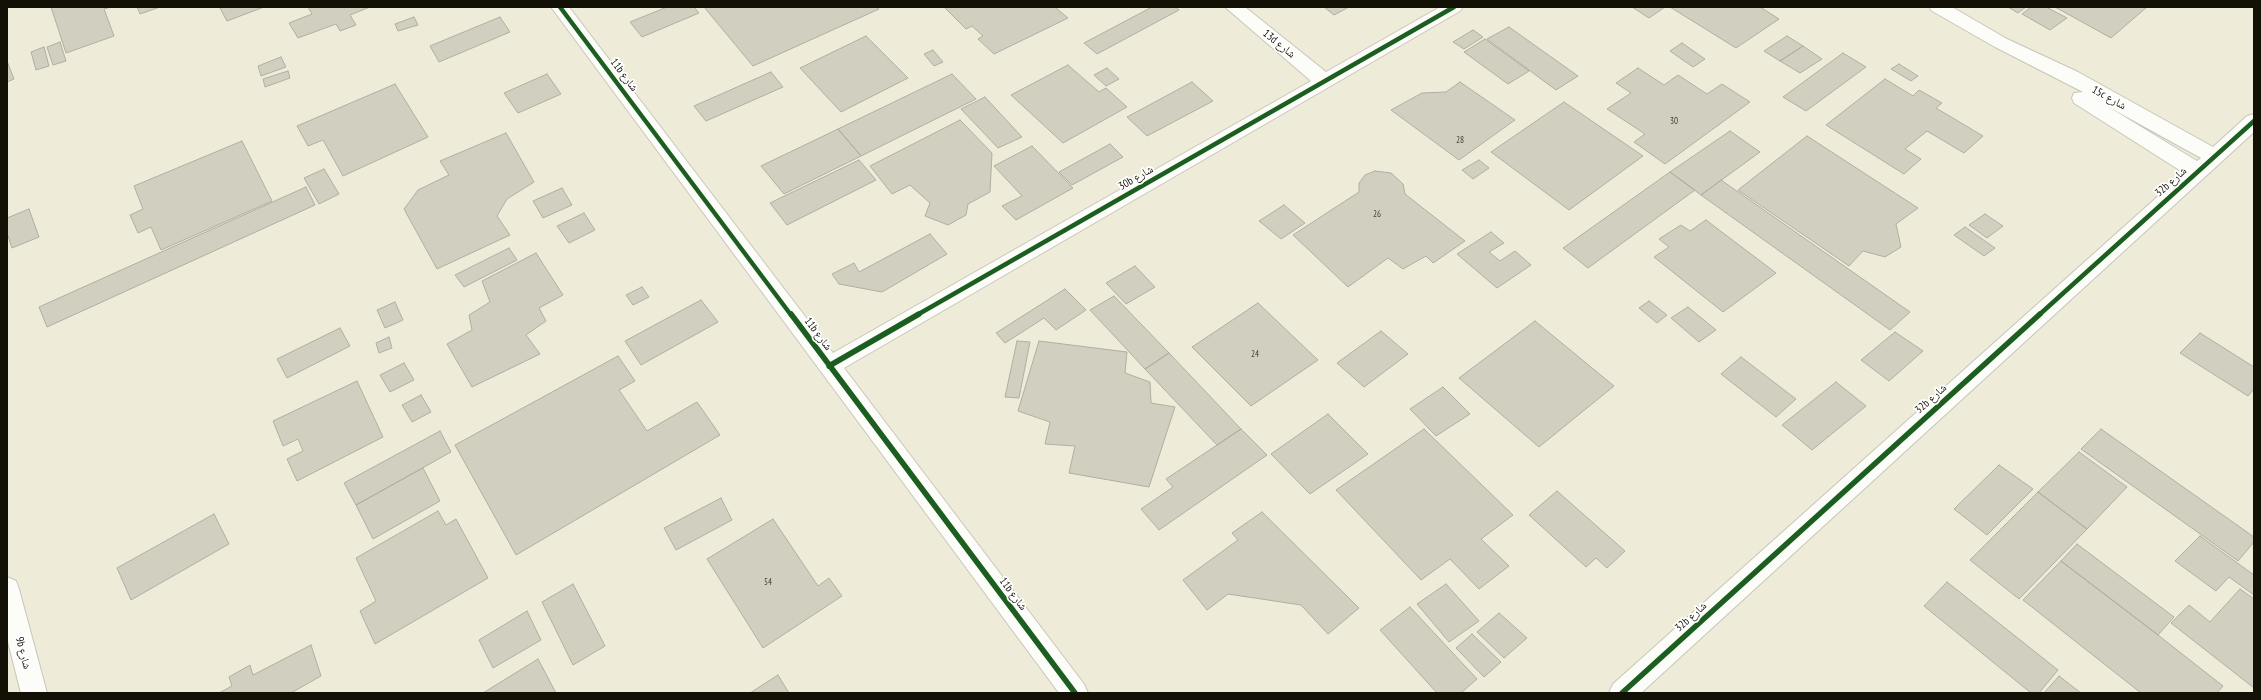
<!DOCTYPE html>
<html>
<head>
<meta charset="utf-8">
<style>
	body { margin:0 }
	#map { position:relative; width:2261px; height:700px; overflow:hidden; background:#eeebd9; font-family:"PT Sans Narrow",sans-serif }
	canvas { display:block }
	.frame { position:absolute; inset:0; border:8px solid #131106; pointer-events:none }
</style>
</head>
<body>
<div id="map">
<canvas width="2261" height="700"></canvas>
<div class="frame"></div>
</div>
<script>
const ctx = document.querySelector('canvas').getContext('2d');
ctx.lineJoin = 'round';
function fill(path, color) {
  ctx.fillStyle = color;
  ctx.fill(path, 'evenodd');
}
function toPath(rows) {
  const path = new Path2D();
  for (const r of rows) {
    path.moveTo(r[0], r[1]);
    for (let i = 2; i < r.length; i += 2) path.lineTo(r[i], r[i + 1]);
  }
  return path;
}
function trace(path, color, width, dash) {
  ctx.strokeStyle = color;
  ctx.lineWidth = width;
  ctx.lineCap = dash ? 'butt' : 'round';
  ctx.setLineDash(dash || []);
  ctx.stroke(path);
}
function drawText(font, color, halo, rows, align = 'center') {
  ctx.font = font + ' "PT Sans Narrow","Noto Naskh Arabic",sans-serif';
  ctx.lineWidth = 3.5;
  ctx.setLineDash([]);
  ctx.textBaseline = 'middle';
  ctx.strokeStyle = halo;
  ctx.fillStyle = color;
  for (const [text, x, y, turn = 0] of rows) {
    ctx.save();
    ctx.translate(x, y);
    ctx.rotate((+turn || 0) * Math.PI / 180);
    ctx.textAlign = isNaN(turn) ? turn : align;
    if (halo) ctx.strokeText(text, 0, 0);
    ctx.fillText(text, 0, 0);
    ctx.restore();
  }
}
const building = toPath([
	[51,7,111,7,104,9,114,36,66,53,51,7],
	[137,7,160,7,140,14,137,7],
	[264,7,227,21,220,8,222,7,264,7],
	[308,7,370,7,350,15,356,25,340,31,336,24,298,38,289,23,312,14,308,7],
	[667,7,694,7,699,13,642,37,630,22,667,7],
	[704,7,876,7,879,9,753,66,704,7],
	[944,7,1055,7,1068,18,994,54,978,39,983,36,972,26,966,29,944,7],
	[1152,7,1176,7,1179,10,1097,54,1084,43,1152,7],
	[1324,7,1349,7,1334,15,1324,7],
	[1632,7,1665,7,1649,18,1632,7],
	[1670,7,1760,7,1779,19,1736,48,1670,7],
	[2008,7,2026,7,2018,13,2008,7],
	[2031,7,2046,7,2067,18,2050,30,2022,14,2031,7],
	[2055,7,2147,7,2111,38,2055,7],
	[414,17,418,25,398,31,395,24,414,17],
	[500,17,510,32,439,62,430,46,500,17],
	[1509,27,1578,76,1556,90,1487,39,1509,27],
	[1473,30,1483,37,1464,49,1453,42,1473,30],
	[866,36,908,78,841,112,800,68,866,36],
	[1787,36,1803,46,1780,61,1764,51,1787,36],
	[1485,39,1529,71,1508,84,1464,52,1485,39],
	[60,42,66,61,53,65,47,47,60,42],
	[1682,43,1705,59,1693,67,1670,51,1682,43],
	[1803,46,1822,59,1800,73,1780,61,1803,46],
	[44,47,49,66,36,70,31,52,44,47],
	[933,50,943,62,934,66,924,54,933,50],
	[1843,53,1866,67,1806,111,1783,97,1843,53],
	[281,57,286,67,261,76,258,66,281,57],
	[7,61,14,79,7,82,7,61],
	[1899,64,1918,76,1911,81,1891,69,1899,64],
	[1068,65,1099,92,1106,88,1127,107,1063,143,1011,95,1068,65],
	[1107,68,1119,79,1106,86,1094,75,1107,68],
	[1638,68,1664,85,1678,75,1707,94,1722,84,1750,102,1665,164,1634,142,1645,134,1607,109,1631,93,1616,83,1638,68],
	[288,71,290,78,265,87,263,79,288,71],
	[771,72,783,87,706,121,694,106,771,72],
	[547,74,561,94,518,113,504,93,547,74],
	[952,74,976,99,861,156,838,129,952,74],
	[1885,79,1913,96,1919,90,1942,103,1936,108,1983,136,1964,153,1927,131,1905,149,1921,159,1904,174,1826,125,1885,79],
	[1192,82,1213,101,1147,136,1127,117,1192,82],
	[1460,82,1515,120,1459,160,1391,110,1422,93,1446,92,1460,82],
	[395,84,428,137,343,176,323,140,308,146,297,126,395,84],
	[985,97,1022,137,998,148,961,109,985,97],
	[1564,102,1643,156,1569,210,1491,152,1564,102],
	[960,120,992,153,990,192,968,204,966,215,948,225,925,216,930,203,910,185,892,194,870,166,960,120],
	[838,129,861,156,784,194,761,166,838,129],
	[1730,131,1760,152,1701,195,1670,172,1730,131],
	[506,133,534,182,507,199,497,216,510,235,437,269,404,209,418,190,449,175,440,161,506,133],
	[1807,136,1918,208,1896,224,1901,247,1885,257,1863,251,1849,266,1738,190,1807,136],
	[242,141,272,201,161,250,151,227,138,233,130,215,143,209,134,186,242,141],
	[1110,144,1123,157,1072,185,1059,172,1110,144],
	[1032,146,1073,188,1016,220,1002,206,1022,196,994,166,1032,146],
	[859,160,876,180,787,225,770,203,859,160],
	[1479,160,1489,168,1473,179,1462,170,1479,160],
	[324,169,339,194,319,204,304,178,324,169],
	[1375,171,1391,173,1403,184,1405,194,1465,241,1433,263,1426,256,1403,269,1388,258,1348,287,1293,235,1359,192,1359,183,1365,175,1375,171],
	[1670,172,1695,190,1588,268,1563,248,1670,172],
	[1721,180,1910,312,1890,330,1701,195,1721,180],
	[306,187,315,205,47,327,39,307,306,187],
	[562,188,572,205,543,218,533,201,562,188],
	[1284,205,1305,223,1281,239,1259,221,1284,205],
	[29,209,39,237,12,248,7,233,7,218,29,209],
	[584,213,595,230,569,243,557,226,584,213],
	[1985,214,2003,226,1987,238,1969,225,1985,214],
	[1706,220,1776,273,1723,312,1654,257,1669,247,1659,239,1681,225,1690,231,1706,220],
	[1965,227,1995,248,1984,256,1954,235,1965,227],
	[1491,232,1504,243,1489,252,1500,261,1515,251,1531,265,1497,288,1457,254,1491,232],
	[930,234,947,254,882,292,839,284,832,274,854,263,859,272,930,234],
	[509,248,517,260,464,287,455,275,509,248],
	[536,253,563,295,539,308,546,321,526,335,540,354,472,387,447,344,472,330,469,315,490,302,482,281,536,253],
	[1135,266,1155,287,1126,304,1106,283,1135,266],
	[642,287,649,297,633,305,626,295,642,287],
	[1065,289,1086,310,1056,330,1044,318,1005,343,996,333,1065,289],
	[1114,296,1169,353,1145,369,1090,310,1114,296],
	[701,300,718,322,641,365,625,341,701,300],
	[1649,301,1667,315,1657,323,1639,308,1649,301],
	[395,302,403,320,385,328,377,310,395,302],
	[1258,303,1318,360,1251,406,1192,347,1258,303],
	[1688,307,1716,330,1699,342,1671,318,1688,307],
	[1535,321,1614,386,1539,447,1459,378,1535,321],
	[340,328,350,346,287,378,277,359,340,328],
	[1381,331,1408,354,1364,387,1337,363,1381,331],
	[1895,332,1923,351,1889,381,1861,360,1895,332],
	[2200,333,2254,367,2254,389,2248,396,2180,353,2200,333],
	[389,337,392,348,379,353,376,343,389,337],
	[1017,341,1030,342,1019,398,1005,397,1017,341],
	[1039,341,1127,352,1125,373,1150,382,1151,403,1175,407,1149,487,1069,473,1075,446,1045,444,1050,422,1018,411,1039,341],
	[1169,353,1241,429,1217,445,1145,369,1169,353],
	[618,356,635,381,619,390,647,431,697,402,720,435,516,555,455,445,618,356],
	[1741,357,1796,399,1776,417,1721,374,1741,357],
	[404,363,414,380,390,392,380,375,404,363],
	[357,381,383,437,297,481,287,459,303,451,298,439,283,446,273,421,357,381],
	[1836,382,1866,406,1812,450,1782,425,1836,382],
	[1443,387,1470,414,1436,436,1410,409,1443,387],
	[421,395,431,412,412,422,402,405,421,395],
	[1328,414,1368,454,1310,494,1271,454,1328,414],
	[1241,429,1267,455,1159,530,1141,509,1173,487,1166,479,1241,429],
	[1424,429,1513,515,1481,539,1509,566,1479,589,1450,559,1421,580,1336,490,1424,429],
	[2101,429,2254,537,2254,542,2238,561,2081,449,2101,429],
	[440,431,451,452,356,505,344,483,440,431],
	[2079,452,2127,487,2087,529,2038,492,2079,452],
	[1999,465,2033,489,1987,535,1954,509,1999,465],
	[423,468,440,501,373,539,356,505,423,468],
	[1557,491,1625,551,1607,568,1596,558,1586,567,1529,515,1557,491],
	[2038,492,2087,529,2019,599,1970,560,2038,492],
	[721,498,732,520,676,550,664,528,721,498],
	[438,511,446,525,456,519,488,578,375,644,360,611,376,601,356,558,438,511],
	[1262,512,1359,608,1328,634,1301,605,1228,594,1207,610,1183,580,1238,540,1232,533,1262,512],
	[214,514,229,544,131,600,117,568,214,514],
	[773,519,818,586,829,578,842,596,763,648,707,559,773,519],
	[2200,536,2254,575,2254,595,2229,577,2216,591,2175,561,2200,536],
	[2077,544,2174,617,2158,635,2061,561,2077,544],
	[2061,561,2158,635,2223,686,2217,693,2141,693,2023,600,2061,561],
	[1947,582,2058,670,2039,693,2031,693,1924,606,1947,582],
	[573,584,605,646,573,665,542,602,573,584],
	[1446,584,1479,621,1449,642,1417,604,1446,584],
	[2240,589,2254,599,2254,688,2171,623,2189,605,2210,622,2240,589],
	[1410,607,1477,679,1461,693,1437,693,1380,630,1410,607],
	[527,611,541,640,493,668,479,640,527,611],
	[1499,613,1527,638,1504,658,1477,632,1499,613],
	[1472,634,1501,662,1484,677,1456,648,1472,634],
	[311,645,321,676,291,693,219,693,232,686,229,677,250,665,253,675,311,645],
	[538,659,556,693,483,693,538,659],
	[778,675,789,693,750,693,778,675],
	[2059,676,2081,693,2044,693,2059,676]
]);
fill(building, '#d1cfc0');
trace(building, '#b1aea1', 1);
const minor = toPath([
	[551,7,569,7,833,353,1311,81,1225,7,1245,7,1326,72,1440,7,1463,7,1460,11,844,368,1084,684,1088,693,1059,693,551,7],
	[1929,7,1952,7,2007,39,2078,72,2213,147,2247,116,2254,114,2254,132,1641,693,1609,693,1613,684,2184,173,2074,103,2072,98,2074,93,2083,92,1995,47,1932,11,1929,7],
	[2107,106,2201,158,2197,161,2107,106],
	[7,577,16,581,19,589,47,693,21,693,7,638,7,577]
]);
trace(minor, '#c8c6b9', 2);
fill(minor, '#fcfcf9');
trace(toPath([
	[560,7,791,315],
	[917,315,1454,7],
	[2039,315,2254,121]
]), '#1b5e20', 4.5);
trace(toPath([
	[791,314,1075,693],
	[829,366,919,314],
	[1622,693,2040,314]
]), '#1b5e20', 5.5);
drawText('9px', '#424034', null, [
	["30",1674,121],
	["28",1460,140],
	["26",1377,214],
	["24",1255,354],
	["54",768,582]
]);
drawText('11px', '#131106', '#fff', [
	["13d شارع",1279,44,39],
	["11b شارع",624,75,53],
	["15c شارع",2109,98,29],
	["30b شارع",1136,178,-30],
	["32b شارع",2171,182,-42],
	["11b شارع",818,334,53],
	["32b شارع",1931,399,-42],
	["11b شارع",1013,594,53],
	["32b شارع",1691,617,-42],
	["9b شارع",23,653,75]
]);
</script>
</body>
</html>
